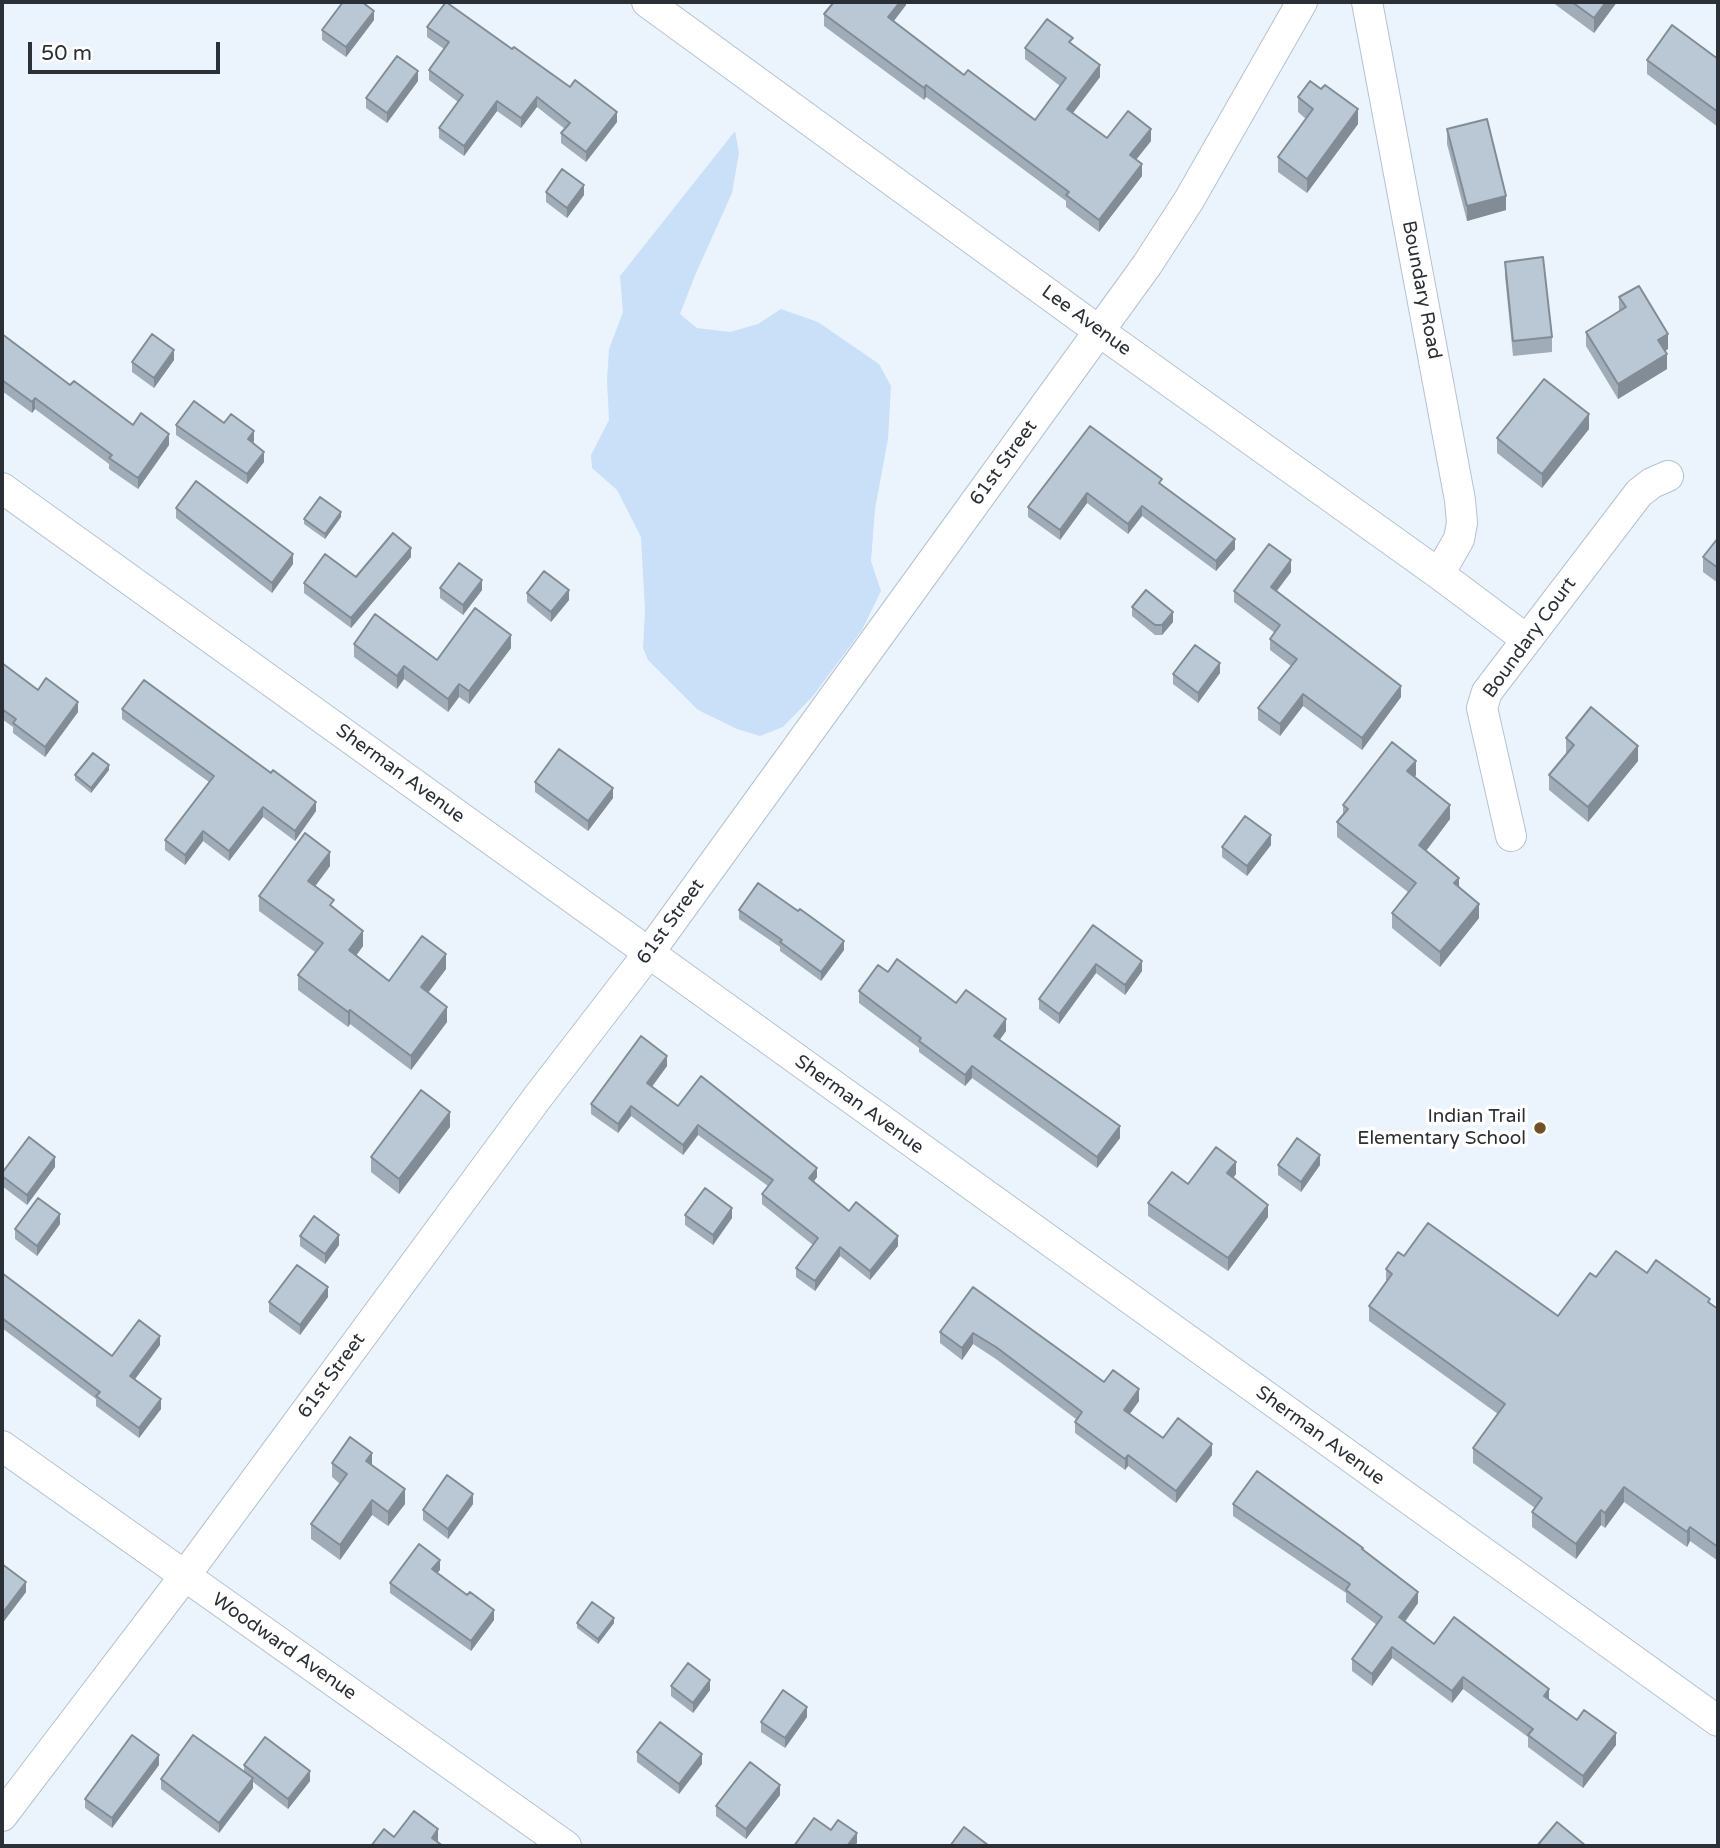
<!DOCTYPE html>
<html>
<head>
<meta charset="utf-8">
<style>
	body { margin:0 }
	#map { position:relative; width:1720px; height:1848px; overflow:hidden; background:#ebf4fd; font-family:"Varela Round",sans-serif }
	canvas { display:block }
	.frame { position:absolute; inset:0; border:4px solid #2b3036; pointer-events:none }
	.scale { position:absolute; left:28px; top:42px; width:192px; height:32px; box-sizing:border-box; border:4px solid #2b3036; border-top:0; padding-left:9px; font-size:21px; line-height:24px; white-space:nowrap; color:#2b3036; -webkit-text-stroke:5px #fff; paint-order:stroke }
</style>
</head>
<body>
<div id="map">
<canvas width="1720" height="1848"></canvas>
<div class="frame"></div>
<div class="scale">50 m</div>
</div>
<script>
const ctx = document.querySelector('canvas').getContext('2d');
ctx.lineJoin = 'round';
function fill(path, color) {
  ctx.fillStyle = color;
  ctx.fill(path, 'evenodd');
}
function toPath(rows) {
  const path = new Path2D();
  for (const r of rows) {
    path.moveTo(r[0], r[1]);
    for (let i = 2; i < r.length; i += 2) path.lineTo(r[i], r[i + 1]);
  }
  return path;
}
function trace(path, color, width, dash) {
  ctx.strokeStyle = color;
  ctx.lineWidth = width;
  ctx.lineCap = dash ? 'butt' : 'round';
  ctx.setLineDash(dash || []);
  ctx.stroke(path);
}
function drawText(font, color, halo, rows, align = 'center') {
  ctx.font = font + ' "Varela Round",sans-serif';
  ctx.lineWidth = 7;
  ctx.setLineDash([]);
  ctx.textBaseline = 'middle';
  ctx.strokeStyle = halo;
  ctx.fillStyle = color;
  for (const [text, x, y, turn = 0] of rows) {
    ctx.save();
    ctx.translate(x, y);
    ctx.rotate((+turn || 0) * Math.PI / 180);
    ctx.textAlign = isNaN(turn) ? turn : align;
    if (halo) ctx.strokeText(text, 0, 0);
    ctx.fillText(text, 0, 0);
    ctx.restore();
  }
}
fill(toPath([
	[735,131,739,153,732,193,696,273,680,314,697,328,730,332,758,324,781,309,818,322,879,364,891,386,888,439,875,509,871,561,881,591,862,630,813,696,783,727,760,736,737,729,698,710,648,660,643,648,645,611,641,537,617,490,592,468,591,455,609,420,607,380,609,349,623,312,620,276]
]), '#c9e0f8');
const street = toPath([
	[647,2,1099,331,1439,574,1526,639],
	[1367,2,1460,500,1462,523,1459,539,1439,574],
	[2,488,1718,1721],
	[1511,836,1482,708,1487,692,1639,493,1652,483,1668,476],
	[2,1446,566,1846],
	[2,1816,184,1577,537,1098,648,954,1147,265,1189,200,1302,2]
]);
trace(street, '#b4c2d1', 32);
trace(street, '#fff', 30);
fill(toPath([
	[906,2,906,5,894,21,964,75,1035,120,1060,86,1025,59,1025,48,1073,45,1100,77,1072,113,1107,138,1151,141,1136,160,1142,176,1099,232,1066,207,1066,201,926,97,924,100,824,26,824,14],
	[1552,2,1617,2,1594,33],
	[374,20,346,57,322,40,322,30],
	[427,27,512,49,617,122,586,162,561,143,561,133,565,129,537,107,521,128,497,111,464,156,439,138,439,128,458,102,429,80,429,70,444,49,427,37],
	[1718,59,1718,127,1647,74,1647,60],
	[418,81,387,123,366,108,366,98],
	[1298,97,1358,124,1307,193,1278,172,1278,157,1306,119,1298,112],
	[1447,129,1506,210,1467,221,1447,144],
	[546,192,584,195,567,218,546,202],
	[1505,262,1552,337,1552,352,1513,356,1505,276],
	[1619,297,1668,349,1665,351,1667,369,1618,399,1586,346,1586,332,1619,311],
	[2,334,70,385,133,425,169,445,138,489,109,469,109,464,35,409,32,413,2,391],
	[174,360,154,388,132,372,132,362],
	[224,423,254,441,253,443,264,462,247,484,176,435,176,425],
	[1090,426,1162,486,1235,549,1216,571,1142,516,1128,534,1087,503,1060,540,1028,517,1028,507],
	[1589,429,1542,488,1497,453,1497,438],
	[176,508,293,564,272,593,176,518],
	[341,517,325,539,304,524,304,519],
	[1718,538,1718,583,1703,572,1703,557],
	[411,557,351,628,304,593,304,583,356,577],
	[1291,572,1277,591,1401,697,1362,750,1303,706,1280,736,1258,720,1258,708,1291,666,1270,650,1270,639,1275,633,1234,602,1234,591],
	[440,588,482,590,463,615,440,598],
	[527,593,569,600,551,622,527,602],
	[1132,607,1173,622,1162,635,1155,635,1132,616],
	[354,644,437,660,511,648,469,704,459,697,448,712,404,679,397,689,354,657],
	[2,663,38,690,78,712,45,757,13,733,13,727,2,719],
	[1220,673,1198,703,1173,684,1173,674],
	[122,709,316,811,295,841,263,817,229,861,203,841,185,865,165,850,165,840,209,782,122,719],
	[1566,738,1638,761,1588,822,1549,790,1549,775,1567,754,1566,753],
	[109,770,91,793,75,780,75,775],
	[1416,775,1415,777,1450,819,1426,851,1459,887,1479,918,1440,967,1392,928,1392,913,1408,892,1337,837,1337,822,1343,815,1343,805],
	[535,782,613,798,588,831,535,792],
	[1271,845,1247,876,1222,857,1222,847],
	[330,866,315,886,363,946,356,956,389,981,446,969,428,993,447,1022,411,1070,350,1024,348,1027,298,990,298,975,315,952,259,911,259,896],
	[739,910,844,950,821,981,780,951,780,947,739,919],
	[1093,925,1142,971,1125,995,1096,973,1059,1024,1039,1009,1039,999],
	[888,972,956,1003,1006,1031,999,1040,1120,1138,1097,1168,972,1078,965,1086,919,1052,919,1048,859,1003,859,991],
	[667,1066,652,1087,678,1106,817,1177,813,1182,849,1211,898,1246,870,1280,840,1256,815,1291,796,1277,796,1268,813,1245,762,1204,762,1194,768,1186,698,1135,683,1155,631,1116,618,1133,591,1114,591,1104],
	[450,1127,399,1194,371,1172,371,1157],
	[1278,1165,1320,1165,1301,1192,1278,1175],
	[55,1167,27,1205,2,1186,2,1173],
	[1236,1174,1233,1178,1268,1217,1228,1271,1148,1216,1148,1203,1188,1184],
	[685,1215,732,1218,713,1245,685,1225],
	[60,1224,37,1256,15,1239,15,1229],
	[300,1236,339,1245,325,1264,300,1246],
	[1404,1256,1558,1316,1596,1277,1647,1273,1710,1303,1718,1309,1718,1561,1690,1541,1687,1547,1624,1502,1605,1528,1601,1525,1576,1559,1532,1527,1532,1512,1535,1508,1473,1463,1473,1448,1498,1414,1369,1321,1369,1306,1386,1283,1386,1269],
	[2,1273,112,1356,160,1345,135,1379,161,1409,139,1438,96,1406,96,1399,2,1328],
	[973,1287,1104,1382,1139,1401,1130,1414,1163,1438,1212,1455,1176,1503,1128,1466,1125,1470,1075,1433,1075,1422,1076,1419,996,1359,973,1344,962,1360,940,1343,940,1332],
	[328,1297,300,1335,269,1312,269,1302],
	[332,1463,372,1466,405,1504,388,1526,372,1515,340,1560,311,1539,311,1524,340,1484,332,1477],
	[473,1504,448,1539,423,1520,423,1510],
	[1233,1504,1363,1550,1418,1603,1405,1622,1434,1644,1549,1700,1577,1720,1616,1745,1583,1788,1528,1747,1528,1737,1463,1689,1452,1703,1392,1658,1372,1686,1352,1671,1352,1659,1377,1625,1346,1602,1346,1593,1233,1516],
	[2,1564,26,1592,4,1621,2,1619],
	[440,1570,437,1573,494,1620,471,1651,390,1593,390,1583],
	[577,1623,614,1623,598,1644,577,1628],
	[671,1686,710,1690,693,1713,671,1696],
	[807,1717,785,1748,761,1732,761,1722],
	[637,1752,702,1764,679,1794,637,1762],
	[159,1765,112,1828,85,1808,85,1799],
	[244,1765,310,1781,288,1809,253,1782,253,1788,219,1833,161,1789,161,1779,244,1772],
	[780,1795,746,1839,716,1816,716,1806]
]), '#a0acb8');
fill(toPath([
	[900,2,906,2,906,5,888,28,888,17],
	[1606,2,1617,2,1594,33,1594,18],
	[374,11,374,20,346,57,346,47],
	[1100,65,1100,77,1067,121,1067,109],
	[418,71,418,81,387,123,387,113],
	[926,85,926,97,924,100,924,88],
	[537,97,537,107,521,128,521,118],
	[497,101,497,111,464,156,464,146],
	[1358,109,1358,124,1307,193,1307,179],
	[617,112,617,122,586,162,586,152],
	[1151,129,1151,141,1130,167,1130,155],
	[1142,164,1142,176,1099,232,1099,220],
	[584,185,584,195,567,218,567,208],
	[1506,196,1506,210,1467,221,1467,206],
	[1668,334,1668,349,1658,355,1658,340],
	[174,350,174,360,154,388,154,378],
	[1667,354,1667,369,1618,399,1618,384],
	[35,398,35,409,32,413,32,402],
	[1589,414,1589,429,1542,488,1542,474],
	[254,431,254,441,248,449,248,439],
	[169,434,169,445,138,489,138,478],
	[264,452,264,462,247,484,247,474],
	[1087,493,1087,503,1060,540,1060,530],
	[1142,506,1142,516,1128,534,1128,524],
	[341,512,341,517,325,539,325,534],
	[1235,539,1235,549,1216,571,1216,561],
	[411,548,411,557,351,628,351,618],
	[293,554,293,564,272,593,272,583],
	[1291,560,1291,572,1271,598,1271,587],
	[482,580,482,590,463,615,463,605],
	[569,590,569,600,551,622,551,612],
	[1173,612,1173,622,1162,635,1162,625],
	[511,635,511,648,469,704,469,691],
	[1220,663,1220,673,1198,703,1198,693],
	[404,666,404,679,397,689,397,676],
	[459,684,459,697,448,712,448,699],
	[1401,686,1401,697,1362,750,1362,738],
	[1303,694,1303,706,1280,736,1280,724],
	[78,702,78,712,45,757,45,747],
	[1638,746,1638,761,1588,822,1588,807],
	[1416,761,1416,775,1407,786,1407,771],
	[109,765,109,770,91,793,91,788],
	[613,788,613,798,588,831,588,821],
	[316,802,316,811,295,841,295,831],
	[1450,805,1450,819,1419,860,1419,845],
	[263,807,263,817,229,861,229,851],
	[203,831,203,841,185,865,185,855],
	[1271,835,1271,845,1247,876,1247,866],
	[330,852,330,866,308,896,308,881],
	[1459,878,1459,892,1454,883],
	[1479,904,1479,918,1440,967,1440,952],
	[363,931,363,946,349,965,349,950],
	[844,941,844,950,821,981,821,972],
	[446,954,446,969,421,1002,421,987],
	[1142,961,1142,971,1125,995,1125,985],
	[1096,964,1096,973,1059,1024,1059,1014],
	[447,1007,447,1022,411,1070,411,1056],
	[350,1010,350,1024,348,1027,348,1012],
	[1006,1019,1006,1031,994,1048,994,1036],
	[667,1056,667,1066,647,1093,647,1083],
	[972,1066,972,1078,965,1086,965,1075],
	[631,1106,631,1116,618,1133,618,1124],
	[450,1112,450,1127,399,1194,399,1179],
	[698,1125,698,1135,683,1155,683,1145],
	[1120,1126,1120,1138,1097,1168,1097,1157],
	[1320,1155,1320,1165,1301,1192,1301,1182],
	[55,1157,55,1167,27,1205,27,1195],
	[1236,1162,1236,1174,1227,1186,1227,1173],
	[817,1168,817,1177,809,1188,809,1178],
	[1268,1205,1268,1217,1228,1271,1228,1258],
	[732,1208,732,1218,713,1245,713,1235],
	[60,1214,60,1224,37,1256,37,1246],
	[339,1235,339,1245,325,1264,325,1254],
	[898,1236,898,1246,870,1280,870,1271],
	[840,1247,840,1256,815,1291,815,1281],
	[328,1287,328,1297,300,1335,300,1325],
	[973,1333,973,1344,962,1360,962,1348],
	[160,1336,160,1345,130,1386,130,1376],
	[1139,1389,1139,1401,1124,1421,1124,1410],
	[161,1399,161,1409,139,1438,139,1428],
	[1212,1444,1212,1455,1176,1503,1176,1491],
	[372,1453,372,1468,366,1461],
	[1128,1455,1128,1466,1125,1470,1125,1459],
	[1624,1487,1624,1502,1605,1528,1605,1513],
	[405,1489,405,1504,388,1526,388,1512],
	[473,1494,473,1504,448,1539,448,1529],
	[372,1500,372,1515,340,1560,340,1545],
	[1601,1510,1601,1525,1576,1559,1576,1544],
	[1690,1527,1690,1541,1687,1547,1687,1532],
	[440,1560,440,1570,432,1579,432,1569],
	[26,1582,26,1592,4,1621,4,1611],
	[1418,1592,1418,1603,1399,1629,1399,1617],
	[494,1610,494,1620,471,1651,471,1641],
	[614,1618,614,1623,598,1644,598,1639],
	[1392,1647,1392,1658,1372,1686,1372,1674],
	[1463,1677,1463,1689,1452,1703,1452,1691],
	[710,1680,710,1690,693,1713,693,1703],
	[1549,1689,1549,1701,1544,1696],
	[807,1707,807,1717,785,1748,785,1738],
	[1616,1733,1616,1745,1583,1788,1583,1776],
	[702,1754,702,1764,679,1794,679,1784],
	[159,1755,159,1765,112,1828,112,1818],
	[310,1771,310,1781,288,1809,288,1799],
	[253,1778,253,1788,219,1833,219,1823],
	[780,1785,780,1795,746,1839,746,1829],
	[438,1829,438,1841,434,1846,432,1838],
	[857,1833,857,1843,855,1846,847,1846]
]), '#828c96');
const building = toPath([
	[343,2,362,2,374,11,346,47,322,30,343,2],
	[446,2,512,49,514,47,570,87,575,80,617,112,586,152,561,133,570,123,537,97,521,118,497,101,464,146,439,128,463,95,429,70,449,42,427,27,446,2],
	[834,2,900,2,888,17,964,75,968,70,1035,120,1066,78,1025,48,1047,19,1073,38,1069,42,1100,65,1067,109,1107,138,1128,111,1151,129,1130,155,1142,164,1099,220,1066,195,1069,192,926,85,924,88,824,14,834,2],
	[1572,2,1606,2,1594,18,1572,2],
	[1672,25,1718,59,1718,112,1647,60,1672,25],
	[397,56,418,71,387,113,366,98,397,56],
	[1310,81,1321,89,1325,85,1358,109,1307,179,1278,157,1313,109,1298,97,1310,81],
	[1487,119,1506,196,1467,206,1447,129,1487,119],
	[562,169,584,185,567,208,546,192,562,169],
	[1543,257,1552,337,1513,341,1505,262,1543,257],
	[1639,286,1668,334,1658,340,1667,354,1618,384,1586,332,1626,307,1619,297,1639,286],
	[2,334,70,385,74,381,133,425,141,413,169,434,138,478,109,458,112,455,35,398,32,402,2,380,2,334],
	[152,334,174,350,154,378,132,362,152,334],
	[1544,379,1589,414,1542,474,1497,438,1544,379],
	[194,401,224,423,231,414,254,431,248,439,264,452,247,474,176,425,194,401],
	[1090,426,1162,479,1159,483,1235,539,1216,561,1142,506,1128,524,1087,493,1060,530,1028,507,1090,426],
	[196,481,293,554,272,583,176,508,196,481],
	[320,497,341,512,325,534,304,519,320,497],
	[393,533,411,548,351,618,304,583,325,554,356,577,393,533],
	[1718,538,1718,568,1703,557,1718,538],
	[1269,544,1291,560,1271,587,1401,686,1362,738,1303,694,1280,724,1258,708,1297,659,1270,639,1280,625,1234,591,1269,544],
	[459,563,482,580,463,605,440,588,459,563],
	[544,571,569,590,551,612,527,593,544,571],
	[1146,590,1173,612,1162,625,1155,625,1132,607,1146,590],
	[475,608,511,635,469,691,459,684,448,699,404,666,397,676,354,644,375,614,437,660,475,608],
	[1195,645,1220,663,1198,693,1173,674,1195,645],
	[2,663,38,690,46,678,78,702,45,747,13,723,16,719,2,709,2,663],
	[144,680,271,773,273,770,316,802,295,831,263,807,229,851,203,831,185,855,165,840,214,776,122,709,144,680],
	[1591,707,1638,746,1588,807,1549,775,1574,745,1566,738,1591,707],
	[1392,742,1416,761,1407,771,1450,805,1419,845,1459,878,1454,883,1479,904,1440,952,1392,913,1416,883,1337,822,1348,809,1343,805,1392,742],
	[559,749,613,788,588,821,535,782,559,749],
	[93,753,109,765,91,788,75,775,93,753],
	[1245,816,1271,835,1247,866,1222,847,1245,816],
	[305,833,330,852,308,881,334,900,330,905,363,931,349,950,389,981,422,936,446,954,421,987,447,1007,411,1056,350,1010,348,1012,298,975,323,943,259,896,305,833],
	[758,883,798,911,800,909,844,941,821,972,780,942,782,940,739,910,758,883],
	[1093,925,1142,961,1125,985,1096,964,1059,1014,1039,999,1093,925],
	[897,959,956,1003,966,990,1006,1019,994,1036,1120,1126,1097,1157,972,1066,965,1075,919,1041,921,1038,859,991,878,965,888,972,897,959],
	[641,1036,667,1056,647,1083,678,1106,701,1076,817,1168,809,1178,849,1211,856,1202,898,1236,870,1271,840,1247,815,1281,796,1268,818,1238,762,1194,773,1180,698,1125,683,1145,631,1106,618,1124,591,1104,641,1036],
	[421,1090,450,1112,399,1179,371,1157,421,1090],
	[29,1137,55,1157,27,1195,2,1176,2,1173,29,1137],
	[1297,1138,1320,1155,1301,1182,1278,1165,1297,1138],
	[1216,1147,1236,1162,1227,1173,1268,1205,1228,1258,1148,1203,1172,1172,1188,1184,1216,1147],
	[705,1188,732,1208,713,1235,685,1215,705,1188],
	[38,1198,60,1214,37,1246,15,1229,38,1198],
	[314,1216,339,1235,325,1254,300,1236,314,1216],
	[1428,1223,1558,1316,1590,1273,1596,1277,1616,1251,1647,1273,1656,1260,1710,1299,1708,1302,1718,1309,1718,1547,1690,1527,1687,1532,1624,1487,1605,1513,1601,1510,1576,1544,1532,1512,1542,1498,1473,1448,1505,1404,1369,1306,1392,1274,1386,1269,1398,1252,1404,1256,1428,1223],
	[297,1265,328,1287,300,1325,269,1302,297,1265],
	[2,1273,112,1356,139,1320,160,1336,130,1376,161,1399,139,1428,96,1396,100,1392,2,1318,2,1273],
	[973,1287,1104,1382,1113,1370,1139,1389,1124,1410,1163,1438,1178,1418,1212,1444,1176,1491,1128,1455,1125,1459,1075,1422,1082,1412,996,1347,973,1333,962,1348,940,1332,973,1287],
	[350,1437,372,1453,366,1461,405,1489,388,1512,372,1500,340,1545,311,1524,347,1474,332,1463,350,1437],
	[1257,1471,1363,1548,1362,1549,1418,1592,1399,1617,1434,1644,1454,1617,1549,1689,1544,1696,1577,1720,1584,1710,1616,1733,1583,1776,1528,1735,1533,1729,1463,1677,1452,1691,1392,1647,1372,1674,1352,1659,1382,1617,1346,1590,1350,1584,1233,1504,1257,1471],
	[447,1475,473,1494,448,1529,423,1510,447,1475],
	[419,1544,440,1560,432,1569,467,1595,470,1592,494,1610,471,1641,390,1583,419,1544],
	[2,1564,26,1582,4,1611,2,1609,2,1564],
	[592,1602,614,1618,598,1639,577,1623,592,1602],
	[688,1663,710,1680,693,1703,671,1686,688,1663],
	[783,1690,807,1707,785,1738,761,1722,783,1690],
	[660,1722,702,1754,679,1784,637,1752,660,1722],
	[132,1735,159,1755,112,1818,85,1799,132,1735],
	[193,1735,253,1778,219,1823,161,1779,193,1735],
	[265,1737,310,1771,288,1799,244,1765,265,1737],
	[750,1762,780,1785,746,1829,716,1806,750,1762],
	[414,1811,438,1829,432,1838,443,1846,371,1846,384,1829,394,1837,414,1811],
	[814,1818,831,1830,838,1820,857,1833,847,1846,794,1846,814,1818],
	[1557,1822,1586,1846,1537,1846,1557,1822],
	[964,1827,988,1845,988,1846,950,1846,964,1827]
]);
fill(building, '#bac8d6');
trace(building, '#828c96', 2);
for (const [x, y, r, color] of [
	[1540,1128,7,"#725028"]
]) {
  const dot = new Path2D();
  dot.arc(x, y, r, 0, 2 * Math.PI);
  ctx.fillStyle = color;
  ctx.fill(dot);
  trace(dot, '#fff', 2.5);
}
drawText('19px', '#2b3036', '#fff', [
	["Boundary Road",1421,290,79],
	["Lee Avenue",1086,321,36],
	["61st Street",1004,463,-54],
	["Boundary Court",1530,638,-54],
	["Sherman Avenue",400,774,36],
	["61st Street",671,922,-54],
	["Sherman Avenue",859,1105,36],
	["61st Street",332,1376,-54],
	["Sherman Avenue",1320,1436,36],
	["Woodward Avenue",284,1647,35]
]);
drawText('19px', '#2b3036', '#fff', [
	["Indian Trail",1526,1117],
	["Elementary School",1526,1139]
], 'right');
</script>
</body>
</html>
